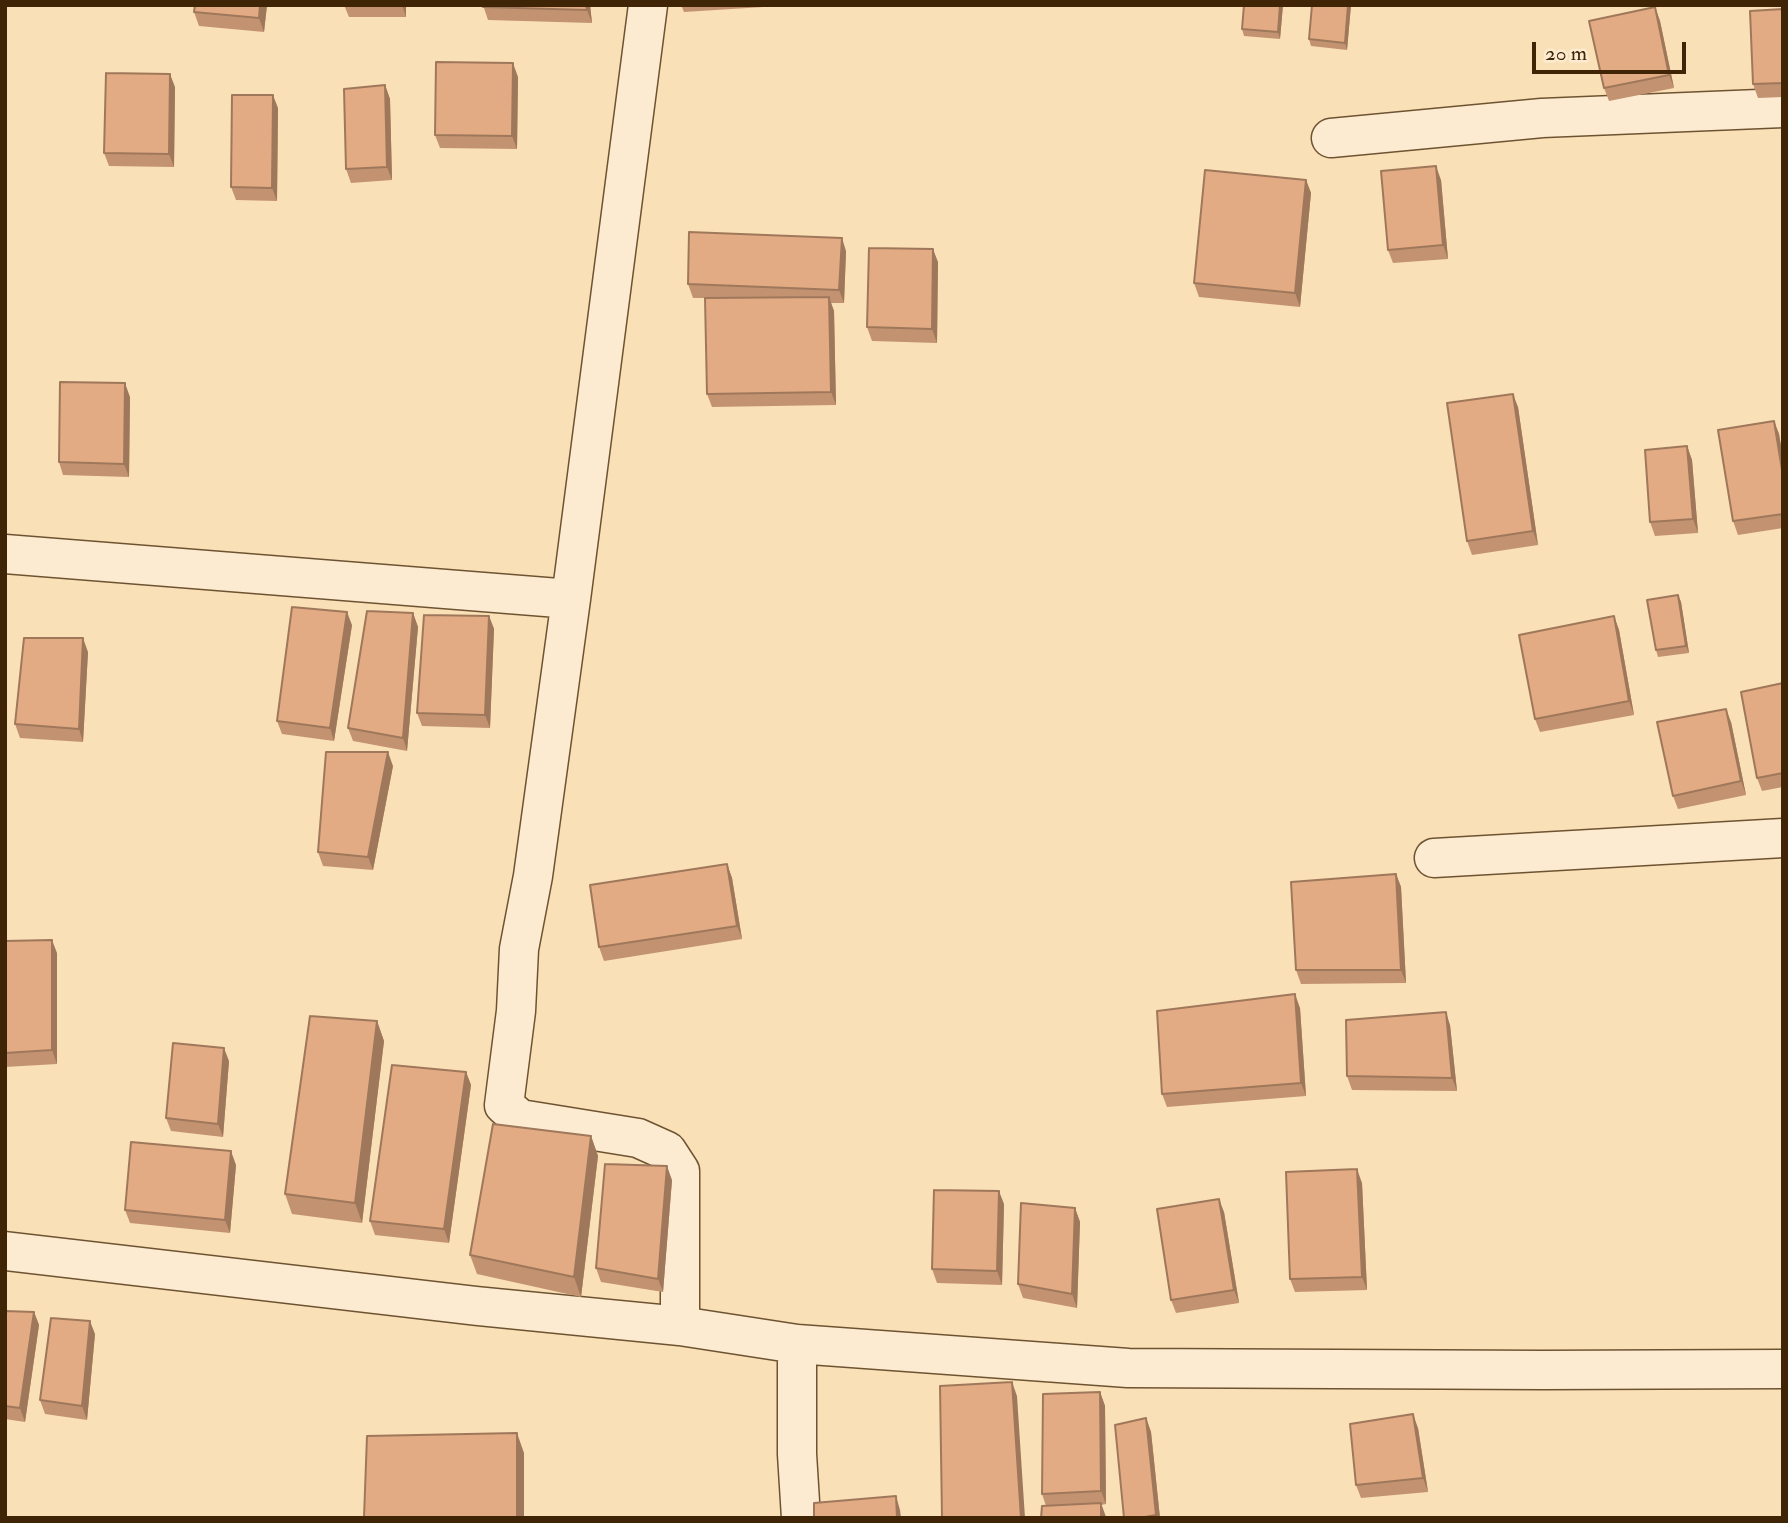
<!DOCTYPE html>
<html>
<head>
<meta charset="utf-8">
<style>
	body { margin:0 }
	#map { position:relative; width:1788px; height:1523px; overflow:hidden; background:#fae0b6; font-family:"IM FELL Double Pica",serif }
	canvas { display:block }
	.frame { position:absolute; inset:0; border:7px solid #402406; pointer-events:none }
	.scale { position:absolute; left:1532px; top:42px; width:154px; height:32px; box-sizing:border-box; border:4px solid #402406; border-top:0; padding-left:9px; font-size:21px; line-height:24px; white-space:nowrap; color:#402406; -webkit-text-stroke:5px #fcebd0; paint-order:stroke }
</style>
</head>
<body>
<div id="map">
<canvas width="1788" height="1523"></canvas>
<div class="frame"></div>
<div class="scale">20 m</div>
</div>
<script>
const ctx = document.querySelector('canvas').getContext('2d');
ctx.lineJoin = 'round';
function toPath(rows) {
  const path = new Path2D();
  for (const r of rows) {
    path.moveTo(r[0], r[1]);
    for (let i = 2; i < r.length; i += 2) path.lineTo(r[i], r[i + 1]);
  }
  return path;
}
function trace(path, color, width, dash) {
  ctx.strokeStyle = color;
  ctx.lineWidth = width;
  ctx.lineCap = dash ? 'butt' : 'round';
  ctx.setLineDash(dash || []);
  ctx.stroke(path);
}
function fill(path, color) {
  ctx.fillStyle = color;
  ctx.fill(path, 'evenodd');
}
const minor = toPath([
	[648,5,571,599,533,876,519,949,516,1011,504,1105,520,1119,638,1138,667,1151,680,1171,680,1326],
	[1331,138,1542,118,1783,108],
	[5,554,571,599],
	[1434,858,1783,838],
	[5,1251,477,1306,680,1326,797,1344,797,1454,801,1518],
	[797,1344,1128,1368,1543,1370,1783,1369]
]);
trace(minor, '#6e5332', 41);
trace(minor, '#fcebd0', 38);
fill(toPath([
	[267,5,264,32,199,26,194,12],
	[344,5,406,5,406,17,349,17],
	[483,5,590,5,592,23,488,20],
	[681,5,795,5,684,12],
	[1283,5,1280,39,1244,36,1242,29],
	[1351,5,1347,50,1311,46,1309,39],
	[1655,7,1660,21,1674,88,1609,101,1604,88],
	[1783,9,1783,97,1758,98,1753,84],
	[518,77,517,149,440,148,435,135],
	[385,85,390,99,392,180,351,183,346,169],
	[175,87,174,167,109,166,104,153],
	[278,108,277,201,236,200,231,187],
	[1306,180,1311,193,1300,307,1199,297,1194,283],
	[1441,180,1448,259,1393,263,1388,250],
	[846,251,844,303,831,303,834,311,836,405,712,407,707,394,705,298,693,298,688,284],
	[938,262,937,343,872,341,867,327],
	[130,397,129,477,63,475,59,462],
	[1518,407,1538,545,1472,555,1467,541],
	[1774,421,1779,434,1783,458,1783,528,1738,535,1733,521],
	[1687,446,1692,460,1698,533,1655,536,1650,522],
	[1678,595,1681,602,1689,653,1658,657,1656,650],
	[413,613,418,627,407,751,353,741,348,728],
	[489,616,494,629,490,728,422,726,417,713],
	[1614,616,1619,630,1634,715,1540,732,1535,719],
	[352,625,334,741,282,734,277,721],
	[88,652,83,742,20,738,15,724],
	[1783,683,1783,787,1762,791,1757,778],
	[1731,722,1746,795,1678,809,1673,796],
	[393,766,373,870,323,866,318,852],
	[727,864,732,878,742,939,604,961,599,947],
	[1396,874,1401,887,1406,983,1301,984,1296,970],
	[5,941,57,953,57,1064,5,1067],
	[1300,1008,1306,1096,1167,1107,1162,1094],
	[377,1021,384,1041,362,1223,292,1214,285,1194],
	[1450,1025,1457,1091,1352,1090,1347,1076],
	[229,1061,223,1137,171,1131,166,1118],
	[466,1072,471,1085,449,1243,375,1235,370,1221],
	[591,1136,598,1156,581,1297,477,1274,470,1255],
	[236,1165,230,1233,130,1223,125,1210],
	[672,1180,663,1292,601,1282,596,1268],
	[1362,1183,1367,1290,1295,1292,1290,1279],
	[1004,1204,1002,1285,937,1283,932,1269],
	[1075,1208,1080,1222,1077,1308,1023,1298,1018,1284],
	[1224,1212,1239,1303,1176,1313,1171,1300],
	[5,1311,34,1312,39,1325,25,1422,5,1419],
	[95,1334,87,1420,45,1414,40,1400],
	[1100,1392,1105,1406,1106,1504,1101,1505,1106,1518,1041,1518,1046,1506,1042,1494],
	[1146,1418,1151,1432,1160,1518,1124,1518],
	[1418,1428,1428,1492,1361,1498,1356,1485],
	[524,1453,524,1518,364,1518,364,1517]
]), '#c39371');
fill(toPath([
	[260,5,267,5,264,32,259,18],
	[402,5,406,5,406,17],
	[586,5,590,5,592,23,587,10],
	[1280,5,1283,5,1280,39,1278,32],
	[1348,5,1351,5,1347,50,1345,43],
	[1655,7,1660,21,1674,88,1669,75],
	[513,63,518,77,517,149,512,136],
	[170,74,175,87,174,167,169,154],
	[385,85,390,99,392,180,387,167],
	[273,95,278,108,277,201,272,188],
	[1436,166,1441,180,1448,259,1443,245],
	[1306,180,1311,193,1300,307,1295,293],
	[842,238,846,251,844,303,839,290],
	[933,249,938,262,937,343,932,329],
	[829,297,834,311,836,405,831,392],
	[125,383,130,397,129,477,124,464],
	[1513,394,1518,407,1538,545,1533,531],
	[1774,421,1779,434,1783,458,1783,476],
	[1687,446,1692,460,1698,533,1693,519],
	[1678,595,1681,602,1689,653,1686,646],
	[347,612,352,625,334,741,330,728],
	[413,613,418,627,407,751,403,738],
	[489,616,494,629,490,728,485,715],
	[1614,616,1619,630,1634,715,1629,701],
	[83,638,88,652,83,742,79,729],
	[1726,709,1731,722,1746,795,1741,781],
	[388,752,393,766,373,870,368,857],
	[727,864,732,878,742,939,737,926],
	[1396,874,1401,887,1406,983,1401,970],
	[52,940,57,953,57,1064,52,1050],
	[1295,994,1300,1008,1306,1096,1301,1083],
	[1446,1012,1450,1025,1457,1091,1452,1078],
	[377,1021,384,1041,362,1223,355,1203],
	[224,1048,229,1061,223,1137,218,1124],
	[466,1072,471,1085,449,1243,444,1229],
	[591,1136,598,1156,581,1297,574,1277],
	[231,1151,236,1165,230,1233,225,1220],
	[667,1166,672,1180,663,1292,658,1279],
	[1357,1169,1362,1183,1367,1290,1362,1277],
	[999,1191,1004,1204,1002,1285,997,1271],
	[1219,1199,1224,1212,1239,1303,1234,1290],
	[1075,1208,1080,1222,1077,1308,1072,1294],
	[34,1312,39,1325,25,1422,20,1408],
	[90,1321,95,1334,87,1420,82,1406],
	[1012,1382,1017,1396,1025,1518,1021,1518],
	[1100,1392,1105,1406,1106,1504,1101,1491],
	[1413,1414,1418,1428,1428,1492,1423,1478],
	[1146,1418,1151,1432,1160,1518,1157,1518,1156,1515],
	[517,1433,524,1453,524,1518,517,1518],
	[896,1496,900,1510,901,1518,897,1518],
	[1101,1503,1106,1517,1106,1518,1101,1518]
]), '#9f785c');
const building = toPath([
	[195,5,260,5,259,18,194,12,195,5],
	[483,5,586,5,587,10,483,7,483,5],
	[1244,5,1280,5,1278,32,1242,29,1244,5],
	[1312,5,1348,5,1345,43,1309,39,1312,5],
	[1655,7,1669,75,1604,88,1589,21,1655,7],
	[1783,9,1783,83,1753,84,1750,11,1783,9],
	[436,62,513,63,512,136,435,135,436,62],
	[106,73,170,74,169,154,104,153,106,73],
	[385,85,387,167,346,169,344,89,385,85],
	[232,95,273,95,272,188,231,187,232,95],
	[1436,166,1443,245,1388,250,1381,171,1436,166],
	[1205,170,1306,180,1295,293,1194,283,1205,170],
	[689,232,842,238,839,290,688,284,689,232],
	[869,248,933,249,932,329,867,327,869,248],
	[829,297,831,392,707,394,705,298,829,297],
	[60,382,125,383,124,464,59,462,60,382],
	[1513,394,1533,531,1467,541,1447,403,1513,394],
	[1774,421,1783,476,1783,514,1733,521,1718,430,1774,421],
	[1687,446,1693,519,1650,522,1645,450,1687,446],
	[1678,595,1686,646,1656,650,1647,600,1678,595],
	[292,607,347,612,330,728,277,721,292,607],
	[367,611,413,613,403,738,348,728,367,611],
	[424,615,489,616,485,715,417,713,424,615],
	[1614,616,1629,701,1535,719,1519,635,1614,616],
	[24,638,83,638,79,729,15,724,24,638],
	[1783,683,1783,773,1757,778,1741,692,1783,683],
	[1726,709,1741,781,1673,796,1657,722,1726,709],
	[326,752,388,752,368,857,318,852,326,752],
	[727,864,737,926,599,947,590,885,727,864],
	[1396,874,1401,970,1296,970,1291,882,1396,874],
	[52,940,52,1050,5,1053,5,941,52,940],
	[1295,994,1301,1083,1162,1094,1157,1011,1295,994],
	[1446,1012,1452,1078,1347,1076,1346,1020,1446,1012],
	[310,1016,377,1021,355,1203,285,1194,310,1016],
	[173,1043,224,1048,218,1124,166,1118,173,1043],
	[392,1065,466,1072,444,1229,370,1221,392,1065],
	[493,1124,591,1136,574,1277,470,1255,493,1124],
	[131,1142,231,1151,225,1220,125,1210,131,1142],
	[605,1164,667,1166,658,1279,596,1268,605,1164],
	[1357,1169,1362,1277,1290,1279,1286,1172,1357,1169],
	[934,1190,999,1191,997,1271,932,1269,934,1190],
	[1219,1199,1234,1290,1171,1300,1157,1209,1219,1199],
	[1021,1203,1075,1208,1072,1294,1018,1284,1021,1203],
	[5,1311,34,1312,20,1408,5,1406,5,1311],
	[51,1318,90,1321,82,1406,40,1400,51,1318],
	[1012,1382,1021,1518,942,1518,940,1386,1012,1382],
	[1100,1392,1101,1491,1042,1494,1043,1394,1100,1392],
	[1413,1414,1423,1478,1356,1485,1350,1424,1413,1414],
	[1146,1418,1156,1515,1139,1518,1124,1518,1115,1425,1146,1418],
	[517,1433,517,1517,364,1517,367,1436,517,1433],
	[896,1496,897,1518,814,1518,814,1503,896,1496],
	[1101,1503,1101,1518,1041,1518,1042,1506,1101,1503]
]);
fill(building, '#e3ab83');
trace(building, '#9f785c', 2);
</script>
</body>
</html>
